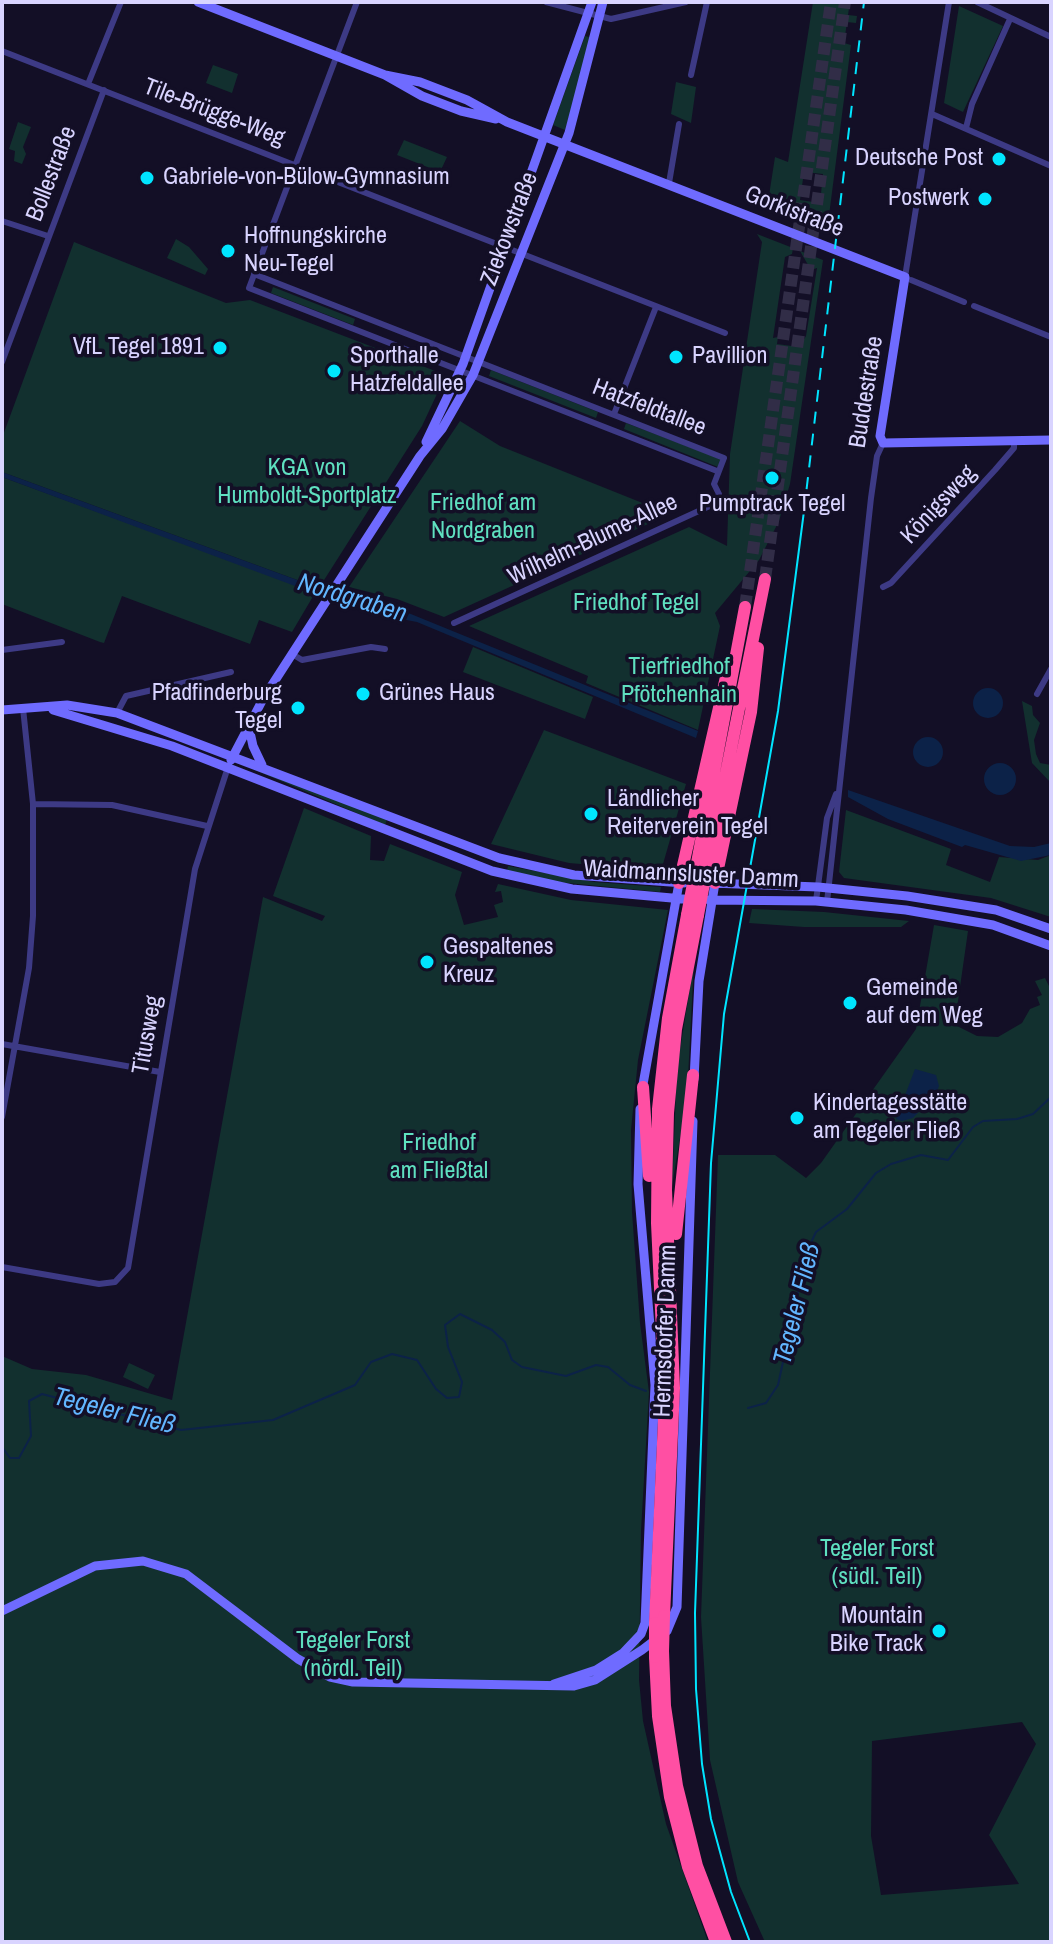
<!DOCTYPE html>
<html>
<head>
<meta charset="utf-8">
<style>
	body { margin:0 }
	#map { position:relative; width:1053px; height:1944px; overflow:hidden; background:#130f26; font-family:"Archivo Narrow",sans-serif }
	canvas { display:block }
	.frame { position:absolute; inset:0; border:4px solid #d9d4ff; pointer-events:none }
</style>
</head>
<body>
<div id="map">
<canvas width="1053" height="1944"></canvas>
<div class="frame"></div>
</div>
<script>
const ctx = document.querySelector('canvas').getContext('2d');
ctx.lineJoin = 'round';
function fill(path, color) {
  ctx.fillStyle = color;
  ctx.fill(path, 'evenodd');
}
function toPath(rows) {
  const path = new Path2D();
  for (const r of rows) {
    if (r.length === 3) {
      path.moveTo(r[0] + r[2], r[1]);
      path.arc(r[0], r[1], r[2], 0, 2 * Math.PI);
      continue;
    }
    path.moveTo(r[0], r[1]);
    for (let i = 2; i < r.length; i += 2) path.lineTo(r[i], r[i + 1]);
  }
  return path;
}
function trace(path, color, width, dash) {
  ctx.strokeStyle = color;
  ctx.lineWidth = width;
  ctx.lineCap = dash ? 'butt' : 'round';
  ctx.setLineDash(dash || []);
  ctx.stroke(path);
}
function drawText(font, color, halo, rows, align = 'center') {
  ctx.font = font + ' "Archivo Narrow",sans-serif';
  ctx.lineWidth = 7;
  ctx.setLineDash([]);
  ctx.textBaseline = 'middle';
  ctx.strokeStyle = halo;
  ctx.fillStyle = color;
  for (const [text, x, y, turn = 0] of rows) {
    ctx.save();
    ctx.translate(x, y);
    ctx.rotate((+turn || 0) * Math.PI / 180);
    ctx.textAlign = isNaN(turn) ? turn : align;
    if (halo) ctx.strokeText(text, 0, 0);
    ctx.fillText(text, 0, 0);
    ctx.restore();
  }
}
fill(toPath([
	[813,2,850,2,848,15,857,16,856,23,847,22,844,43,851,45,827,231,818,227,818,217,813,209,783,204,777,211,763,206,768,202,775,157,788,162],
	[804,172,823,174,820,203,800,200],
	[959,6,1003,26,963,112,944,103],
	[585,36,593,38,565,130,553,125],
	[213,65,238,74,232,93,206,83],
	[676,82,696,87,691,123,671,114],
	[18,122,31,127,23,147,26,154,22,164,14,161,15,151,9,149],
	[404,140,447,157,440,172,397,155],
	[757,234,793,248,792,254,785,257,773,338,778,337,777,344,799,347,806,336,817,268,811,270,800,251,823,260,790,484,779,521,759,560,715,613,720,626,698,730,586,683,588,676,469,626,689,527,727,546,730,454,762,242],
	[176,239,189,247,208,269,205,275,167,258],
	[74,242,226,303,250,300,438,372,443,381,422,426,319,588,2,472,2,438],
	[273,287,355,319,353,325,271,293],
	[491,370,598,412,596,418,489,376],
	[460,421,500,446,670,514,444,617,397,599,349,587],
	[626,423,721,459,718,467,624,429],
	[2,477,243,565,315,593,292,632,259,620,250,644,122,596,104,643,100,642,2,604],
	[473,647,593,697,585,719,463,672],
	[1022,701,1032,706,1033,715,1040,723,1034,740,1036,754,1040,763,1051,765,1051,783,1032,763],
	[544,730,686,784,661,871,569,863,491,844],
	[243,765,387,819,385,825],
	[304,808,371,836,370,860,384,861,390,844,462,872,455,895,464,925,498,917,494,905,503,902,501,891,495,892,498,884,571,900,668,910,638,1060,631,1130,632,1212,640,1323,649,1392,641,1531,639,1680,643,1721,666,1824,708,1942,2,1942,2,1356,32,1369,86,1375,172,1400,263,897,322,921,325,916,273,896],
	[846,810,951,849,946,865,990,882,999,857,1038,860,1051,855,1051,917,991,898,844,878,839,872],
	[508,866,594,882,661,887,660,892,557,882,507,871],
	[752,909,824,912,909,921,901,927,804,927,749,923],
	[934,925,968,931,957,1008,951,1023,977,1036,998,1037,1022,1023,1030,1009,1040,1005,1037,997,1042,995,1035,981,1045,978,1051,990,1051,1942,765,1942,738,1882,710,1760,701,1617,718,1155,775,1155,806,1178,821,1163,916,1029],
	[1022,1722,1036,1744,989,1835,1019,1884,881,1895,871,1836,872,1741],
	[694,963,687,1096,672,1186,677,1068],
	[129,1363,155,1375,148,1389,123,1377]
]), '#12302f');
fill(toPath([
	[2,472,319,588,368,605,401,610,698,731,696,738,417,622,365,612,2,477],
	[988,703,15],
	[928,752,15],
	[1000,779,16],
	[848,790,1010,846,1034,847,1051,843,1051,855,1021,861,965,845,962,847,888,819,848,797],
	[915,1069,936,1075,939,1086,936,1094,913,1118,902,1121,896,1119]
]), '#0c2248');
trace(toPath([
	[748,1408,766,1403,778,1385,807,1251,816,1232,847,1209,876,1173,891,1164,921,1155,948,1160,973,1127,983,1121,1017,1119,1033,1114,1051,1097],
	[2,1447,10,1458,19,1458,31,1436,29,1401,42,1394,181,1430,273,1420,355,1385,371,1362,392,1354,417,1360,436,1389,447,1398,459,1397,462,1382,448,1347,445,1325,460,1314,492,1330,505,1342,512,1360,522,1367,566,1376,596,1365,608,1367,630,1385,646,1391]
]), '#0c2248', 2);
trace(toPath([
	[765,579,845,2],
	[745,607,831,2]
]), '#312d47', 12, [12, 6]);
trace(toPath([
	[357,2,249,288,717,471],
	[546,2,611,19,686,2],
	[977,2,1051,37],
	[2,51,725,333],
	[691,75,707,2],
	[88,84,121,2],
	[932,114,1051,166],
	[966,128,972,104,1010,19],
	[669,183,679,124],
	[2,221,48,236],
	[254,274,724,458,714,484,719,494,714,504,454,623],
	[905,277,949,2],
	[911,280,964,302],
	[974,306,1051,337],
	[2,362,104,90],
	[614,414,656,307],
	[883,587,891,583,995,470,1014,448,1014,442],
	[2,650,62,642],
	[292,654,302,660,371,647,385,649],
	[1037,694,1051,669],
	[117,713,126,696,231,672],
	[33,804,112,805,207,826],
	[816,901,827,818,836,794],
	[827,902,871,498,877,456,883,443],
	[2,1044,160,1072],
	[2,1117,29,968,33,916,33,804,23,708],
	[2,1267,99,1284,115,1282,128,1268,195,869,228,767]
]), '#3d3a85', 6);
trace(toPath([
	[198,2,385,75,422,96,461,111,496,119],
	[385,75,420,82,467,100,507,122,905,277,880,436,883,443,1051,440],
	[426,442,463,364,592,2],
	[2,710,67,705,117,713,499,858,574,875,684,883],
	[53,710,172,746,492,871,572,889,694,900],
	[248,723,253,746,262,765],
	[231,760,263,699,420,456,442,429,473,375,569,133,603,2],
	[711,883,818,887,907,896,996,910,1051,929],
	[709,900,816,901,906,910,993,925,1051,946],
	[694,1079,699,981,715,883],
	[642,1090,679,883],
	[2,1611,95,1566,143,1561,186,1574,298,1659,330,1677,353,1682,574,1686,595,1680,642,1650,667,1631,677,1607,693,1121],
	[554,1684,596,1670,623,1653,641,1634,645,1623,655,1385,638,1184,640,1109]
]), '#6f6bff', 9);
trace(toPath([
	[696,868,745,607],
	[707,868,765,579],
	[679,883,728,668],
	[715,883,751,712,758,648],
	[643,1087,649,1176],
	[676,1234,693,1075],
	[664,1616,674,1388,666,1190,668,1113,676,1029,698,915],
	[655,1623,665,1397,657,1223,658,1109,668,1018,687,915],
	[663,1651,665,1706,677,1786,697,1866,726,1942],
	[655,1657,658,1716,670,1797,688,1867,716,1942]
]), '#ff4fa3', 12);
trace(toPath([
	[750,1942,731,1892,711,1819,702,1764,696,1689,695,1613,711,1163,724,1014,778,711,804,511]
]), '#00e5ff', 2);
trace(toPath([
	[804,511,864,2]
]), '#00e5ff', 2, [12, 10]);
trace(toPath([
	[687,915,696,868],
	[698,915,707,868],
	[663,1651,664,1616],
	[655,1657,655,1623]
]), '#ff4fa3', 12);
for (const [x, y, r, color] of [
	[999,159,8,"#00e5ff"],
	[147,178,8,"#00e5ff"],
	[985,199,8,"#00e5ff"],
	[228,251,8,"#00e5ff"],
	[220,348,8,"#00e5ff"],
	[676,357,8,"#00e5ff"],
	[334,371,8,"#00e5ff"],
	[772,478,8,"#00e5ff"],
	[363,694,8,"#00e5ff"],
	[298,708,8,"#00e5ff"],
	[591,814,8,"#00e5ff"],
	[427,962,8,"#00e5ff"],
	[850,1003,8,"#00e5ff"],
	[797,1118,8,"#00e5ff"],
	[939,1631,8,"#00e5ff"]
]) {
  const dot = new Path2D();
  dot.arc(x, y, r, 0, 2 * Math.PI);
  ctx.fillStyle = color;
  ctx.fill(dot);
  trace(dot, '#130f26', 3);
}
drawText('24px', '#d9d4ff', '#130f26', [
	["Tile-Brügge-Weg",214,113,21],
	["Bollestraße",52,174,-69],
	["Gorkistraße",794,212,21],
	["Ziekowstraße",510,229,-69],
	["Buddestraße",867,392,-81],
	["Hatzfeldtallee",649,408,21],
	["Königsweg",939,505,-47],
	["Wilhelm-Blume-Allee",593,540,-25],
	["Waidmannsluster Damm",691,875,3],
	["Titusweg",148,1035,-80],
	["Hermsdorfer Damm",666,1331,-88]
]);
drawText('24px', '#d9d4ff', '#130f26', [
	["Deutsche Post",983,159,"right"],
	["Gabriele-von-Bülow-Gymnasium",163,178],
	["Postwerk",969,199,"right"],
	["Hoffnungskirche",244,237],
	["Neu-Tegel",244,265],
	["VfL Tegel 1891",204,348,"right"],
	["Sporthalle",350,357],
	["Hatzfeldallee",350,385],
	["Pavillion",692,357],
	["Pumptrack Tegel",772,505,"center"],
	["Pfadfinderburg",282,694,"right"],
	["Tegel",282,722,"right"],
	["Grünes Haus",379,694],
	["Ländlicher",607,800],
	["Reiterverein Tegel",607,828],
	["Gespaltenes",443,948],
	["Kreuz",443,976],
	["Gemeinde",866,989],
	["auf dem Weg",866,1017],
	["Kindertagesstätte",813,1104],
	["am Tegeler Fließ",813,1132],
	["Mountain",923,1617,"right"],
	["Bike Track",923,1645,"right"]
], 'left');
drawText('24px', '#5fe0c0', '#130f26', [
	["KGA von",307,469],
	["Humboldt-Sportplatz",307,497],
	["Friedhof am",483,504],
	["Nordgraben",483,532],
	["Friedhof Tegel",636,604],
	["Tierfriedhof",679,668],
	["Pfötchenhain",679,696],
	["Friedhof",439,1144],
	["am Fließtal",439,1172],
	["Tegeler Forst",877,1550],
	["(südl. Teil)",877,1578],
	["Tegeler Forst",353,1642],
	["(nördl. Teil)",353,1670]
]);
drawText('italic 26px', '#62b6ff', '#130f26', [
	["Nordgraben",352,599,17],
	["Tegeler Fließ",798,1304,-76],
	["Tegeler Fließ",114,1412,14]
]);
</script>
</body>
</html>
